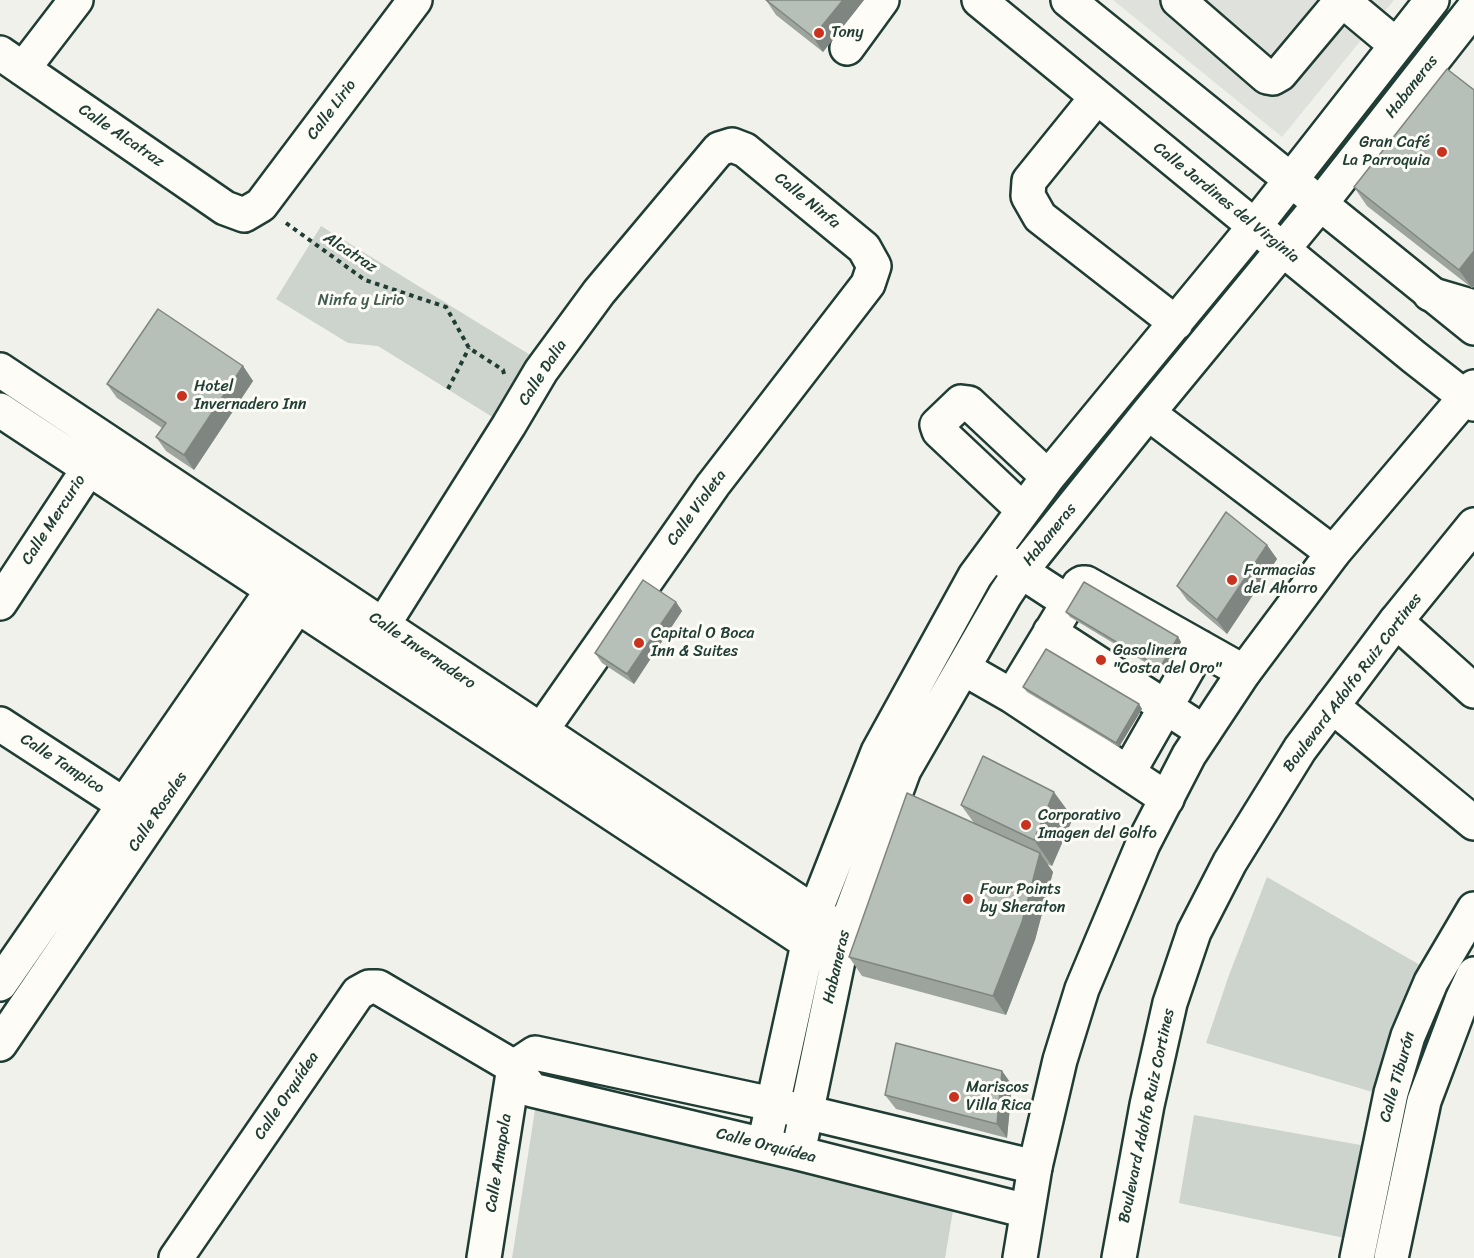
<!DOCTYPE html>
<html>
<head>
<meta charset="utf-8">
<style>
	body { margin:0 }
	canvas { display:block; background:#f0f1eb }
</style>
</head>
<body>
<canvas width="1474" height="1258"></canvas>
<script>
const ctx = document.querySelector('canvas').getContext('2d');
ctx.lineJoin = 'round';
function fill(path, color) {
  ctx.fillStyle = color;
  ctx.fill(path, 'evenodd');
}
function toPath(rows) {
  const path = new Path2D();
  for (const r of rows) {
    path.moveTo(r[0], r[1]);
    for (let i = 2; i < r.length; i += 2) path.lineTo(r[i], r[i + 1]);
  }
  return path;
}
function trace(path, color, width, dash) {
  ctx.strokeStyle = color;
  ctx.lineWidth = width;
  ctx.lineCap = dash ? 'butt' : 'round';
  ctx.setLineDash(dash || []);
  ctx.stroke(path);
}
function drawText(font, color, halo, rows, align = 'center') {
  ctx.font = font + ' Sriracha,sans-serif';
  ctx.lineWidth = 6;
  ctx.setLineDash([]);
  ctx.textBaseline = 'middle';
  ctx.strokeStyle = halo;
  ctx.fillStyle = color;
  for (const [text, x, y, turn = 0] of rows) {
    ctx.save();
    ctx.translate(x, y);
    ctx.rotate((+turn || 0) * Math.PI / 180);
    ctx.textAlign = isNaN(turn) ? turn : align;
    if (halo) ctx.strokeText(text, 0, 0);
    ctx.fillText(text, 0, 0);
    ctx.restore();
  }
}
fill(toPath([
	[1113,0,1394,0,1282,137]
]), '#dfe2dc');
fill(toPath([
	[321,226,532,356,494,418,378,346,348,343,276,299],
	[1267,877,1420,965,1376,1093,1206,1043,1229,975],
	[535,1110,543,1110,954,1205,945,1258,512,1258],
	[1194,1115,1366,1146,1349,1239,1179,1203]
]), '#cdd3cd');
const minor = toPath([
	[979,0,1414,357,1474,404],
	[1068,0,1474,328],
	[1178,0,1267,77,1273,78,1280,74,1342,0],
	[1342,0,1396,45],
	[847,48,882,0],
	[0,53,225,208,244,215,261,205,415,0],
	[23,69,76,0],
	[1097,97,1029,181,1028,196,1040,217,1176,323],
	[0,370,832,924],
	[0,410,825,954],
	[1148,413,1333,553],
	[1023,510,939,431,937,425,961,402,969,403,1048,477],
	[1002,559,1068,602],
	[0,603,89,468],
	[1396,621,1474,691],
	[383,625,509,425,541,371,599,292,719,149,732,145,745,150,864,248,874,266,868,284,713,485,524,755],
	[1050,632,1204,732],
	[963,668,1012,696,1167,799],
	[1012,696,1079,585,1082,583,1086,583,1244,672],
	[1332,706,1474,823],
	[0,724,123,804],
	[1128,773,1200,647],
	[0,984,285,572],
	[0,1044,309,589],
	[514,1067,535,1053,772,1104,1035,1167],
	[764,1145,815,912,878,752,975,576,1048,477,1254,227,1432,0],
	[798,1153,844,932,904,770,1005,595,1021,571,1148,413,1321,203,1474,8],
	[176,1258,358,993,369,987,378,987,514,1067,532,1090,798,1153,1027,1211],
	[484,1258,514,1067],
	[1357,1258,1391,1093,1408,1036,1431,982,1474,909],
	[1391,1258,1424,1101,1462,1000,1474,974]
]);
const major = toPath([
	[1430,294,1474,307],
	[1020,1258,1035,1167,1060,1060,1082,989,1143,844,1189,755,1244,672,1333,553,1474,387],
	[1119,1258,1147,1105,1170,1003,1194,932,1230,862,1300,749,1396,621,1474,525]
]);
trace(minor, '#1f3d34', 38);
trace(major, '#1f3d34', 38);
trace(toPath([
	[286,223,365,280,446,307,469,348,503,370,504,374],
	[448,389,469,348]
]), '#1f3d34', 4, [4.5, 4.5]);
trace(minor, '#fdfcf7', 33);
trace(major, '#fdfcf7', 33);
fill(toPath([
	[766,0,864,0,823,52,776,15],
	[1474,90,1474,286,1472,288,1367,206,1354,187],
	[243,366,253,381,194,470,166,451,156,437,162,428,117,398,107,384],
	[1267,545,1277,559,1227,634,1187,600,1177,586],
	[676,602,682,611,634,684,602,663,595,653],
	[1066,612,1178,637,1181,642,1163,673,1070,617],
	[1023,687,1139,704,1142,709,1119,747,1027,692],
	[961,805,1073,818,1052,866,1047,864,1053,872,1035,940,1006,1015,862,976,849,957,974,823],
	[1002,1071,1012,1085,1007,1138,896,1109,885,1095]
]), '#9da49e');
fill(toPath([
	[843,0,864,0,823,52,813,37],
	[1474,251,1474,286,1472,288,1459,270],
	[243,366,253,381,194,470,184,455],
	[1267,545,1277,559,1227,634,1217,620],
	[676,602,682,611,634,684,627,674],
	[1178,637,1181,642,1163,673,1160,668],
	[1139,704,1142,709,1119,747,1116,743],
	[1054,792,1073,818,1052,866,1034,840],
	[1040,853,1053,872,1035,940,1006,1015,993,996],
	[1002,1071,1012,1085,1007,1138,997,1124]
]), '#7f8681');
const building = toPath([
	[766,0,843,0,813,37,766,0],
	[1447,69,1474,90,1474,251,1459,270,1354,187,1447,69],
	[158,309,243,366,184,455,156,437,166,423,107,384,158,309],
	[1226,512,1267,545,1217,620,1177,586,1226,512],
	[643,580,676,602,627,674,595,653,643,580],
	[1084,582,1178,637,1160,668,1066,612,1084,582],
	[1046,649,1139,704,1116,743,1023,687,1046,649],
	[983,756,1054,792,1034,840,961,805,983,756],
	[907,793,1040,853,1022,922,993,996,849,957,907,793],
	[896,1043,1002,1071,997,1124,885,1095,896,1043]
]);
fill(building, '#b6bfb8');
trace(building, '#7f8681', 1.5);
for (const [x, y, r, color] of [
	[819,33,6,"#c8321e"],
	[1442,152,6,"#c8321e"],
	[182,396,6,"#c8321e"],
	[1232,580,6,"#c8321e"],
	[639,643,6,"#c8321e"],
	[1101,660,6,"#c8321e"],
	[1026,825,6,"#c8321e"],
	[968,899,6,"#c8321e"],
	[954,1097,6,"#c8321e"]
]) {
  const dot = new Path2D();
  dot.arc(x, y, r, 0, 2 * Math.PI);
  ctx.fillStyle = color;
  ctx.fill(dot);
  trace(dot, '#fdfcf7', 2);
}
drawText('16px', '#1f3d34', '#fdfcf7', [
	["Tony",831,33],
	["Gran Café",1430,143,"right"],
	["La Parroquia",1430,161,"right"],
	["Hotel",194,387],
	["Invernadero Inn",194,405],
	["Farmacias",1244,571],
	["del Ahorro",1244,589],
	["Capital O Boca",651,634],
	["Inn & Suites",651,652],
	["Gasolinera",1113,651],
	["\"Costa del Oro\"",1113,669],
	["Corporativo",1038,816],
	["Imagen del Golfo",1038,834],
	["Four Points",980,890],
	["by Sheraton",980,908],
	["Mariscos",966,1088],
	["Villa Rica",966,1106]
], 'left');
drawText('16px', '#1f3d34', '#fdfcf7', [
	["Habaneras",1412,87,-52],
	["Calle Lirio",332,110,-53],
	["Calle Alcatraz",121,136,34],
	["Calle Ninfa",807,201,39],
	["Calle Jardines del Virginia",1226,203,39],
	["Alcatraz",350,253,33],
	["Calle Dalia",543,373,-57],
	["Calle Violeta",697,508,-54],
	["Calle Mercurio",54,520,-57],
	["Habaneras",1050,535,-51],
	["Calle Invernadero",422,651,34],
	["Boulevard Adolfo Ruiz Cortines",1353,683,-53],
	["Calle Tampico",62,764,33],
	["Calle Rosales",158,812,-56],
	["Habaneras",837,967,-77],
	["Calle Tiburón",1398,1077,-74],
	["Calle Orquídea",287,1096,-56],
	["Boulevard Adolfo Ruiz Cortines",1147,1116,-78],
	["Calle Orquídea",766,1146,14],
	["Calle Amapola",499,1163,-81]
]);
drawText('16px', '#425b53', '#fdfcf7', [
	["Ninfa y Lirio",361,301]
]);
</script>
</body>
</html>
